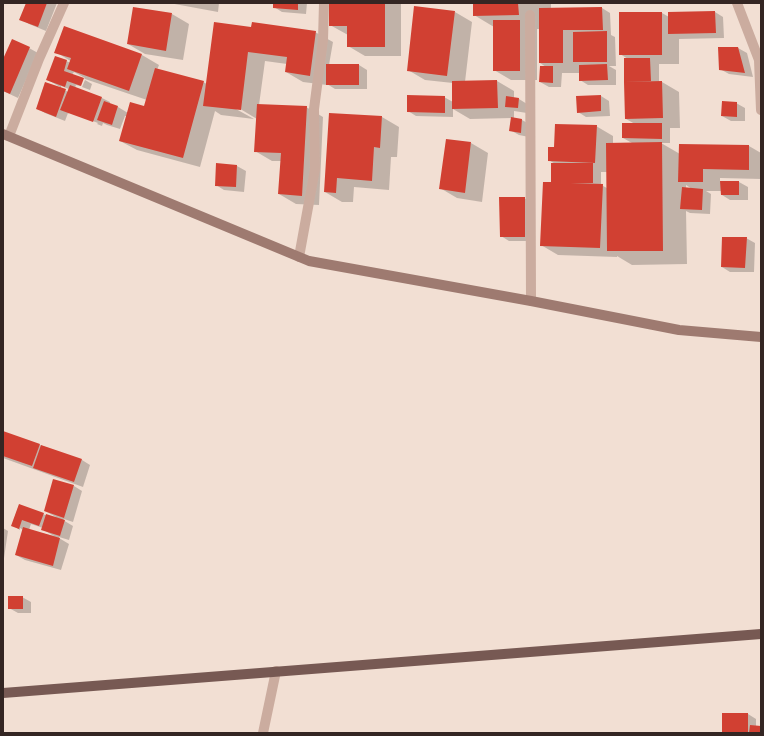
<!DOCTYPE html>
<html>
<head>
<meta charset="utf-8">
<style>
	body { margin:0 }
	#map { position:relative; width:764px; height:736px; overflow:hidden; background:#f2dfd3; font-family:"Roboto Condensed",sans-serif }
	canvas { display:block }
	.frame { position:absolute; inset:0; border:4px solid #342623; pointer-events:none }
</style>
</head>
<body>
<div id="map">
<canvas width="764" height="736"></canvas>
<div class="frame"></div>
</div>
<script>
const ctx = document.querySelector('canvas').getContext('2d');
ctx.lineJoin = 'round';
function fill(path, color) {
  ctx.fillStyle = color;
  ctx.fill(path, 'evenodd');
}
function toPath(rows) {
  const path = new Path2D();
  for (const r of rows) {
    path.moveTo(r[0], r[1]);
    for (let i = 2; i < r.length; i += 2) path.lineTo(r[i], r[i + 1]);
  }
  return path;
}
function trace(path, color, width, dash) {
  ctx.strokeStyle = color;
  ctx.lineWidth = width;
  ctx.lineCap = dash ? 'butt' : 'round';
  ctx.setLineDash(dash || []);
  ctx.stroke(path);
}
fill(toPath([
	[27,3,57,3,46,31,29,24,21,19],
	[169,3,219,3,218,12],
	[274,3,307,3,306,14,282,12,274,7],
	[330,3,401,3,401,56,365,56,348,46,348,35,330,25],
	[474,3,551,3,551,9,602,8,610,13,611,35,615,37,616,66,609,66,616,70,616,85,588,85,580,80,580,73,562,73,561,87,549,87,540,82,546,67,540,63,540,29,537,29,537,80,511,80,494,70,494,27,474,15],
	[455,12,472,22,465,82,497,81,514,91,514,98,519,99,527,104,527,113,514,111,514,119,522,120,531,125,529,137,519,135,510,130,512,118,470,119,453,109,453,117,416,116,408,111,444,97,453,102,453,83,425,80,408,70],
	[715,12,723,17,724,38,679,39,679,64,659,64,659,82,662,82,679,92,680,128,670,128,670,143,661,143,680,154,749,146,761,153,761,179,720,178,720,182,739,182,748,187,748,200,730,200,722,195,721,191,706,191,711,194,710,214,690,213,686,211,687,264,632,265,617,256,617,257,558,255,541,245,555,164,549,160,555,148,596,126,613,136,613,144,632,143,623,138,635,124,626,119,629,83,625,81,628,59,620,54,662,13,669,17],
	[601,172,607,172,607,188,601,185],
	[686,185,692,189,686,188],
	[172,14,189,24,183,60,145,54,128,44],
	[252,28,315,32,333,42,329,65,359,65,367,70,367,89,335,89,327,84,327,85,303,82,286,72,287,64,265,61,259,105,306,107,323,117,319,205,296,204,279,194,281,161,272,161,255,151,257,119,237,107,236,109,254,119,221,115,215,111,200,167,137,150,120,141,127,116,125,116,120,129,107,125,103,123,102,126,97,124,98,123,69,112,69,114,68,113,65,121,45,113,37,108,60,87,48,80,56,57,71,63,72,62,56,52,142,55,159,65,157,70,203,82,207,84],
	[74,72,85,78,84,79,85,79,147,100,145,107,128,113,118,107,110,104,110,102,102,98,75,88,76,85,80,86,83,79,84,79,72,75],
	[61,86,69,89,68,92,61,88],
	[29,48,38,53,18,98,3,91,3,61],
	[738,48,747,53,753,77,729,74,720,69],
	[85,80,92,84,90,90,82,87],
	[601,96,609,101,610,116,586,117,578,112],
	[736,103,745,108,745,121,731,121,722,116],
	[330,114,382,117,399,127,397,157,391,157,389,190,354,187,353,202,342,202,325,192],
	[471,143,488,153,482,202,457,198,440,188],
	[217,164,237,166,246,171,244,192,224,190,216,185],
	[524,198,533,203,533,241,509,241,501,236],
	[746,238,755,243,754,272,730,272,722,267],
	[3,432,82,460,90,465,83,487,3,458],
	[74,486,82,491,73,522,64,519,63,520,73,526,69,540,59,537,59,538,69,544,61,570,25,560,16,555,23,530,20,528,20,530,12,525,19,505,48,516,56,517,45,511],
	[31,524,43,528,42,529,54,536,29,530],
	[3,528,8,531,3,565],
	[22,597,31,602,31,613,18,613,9,608],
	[748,714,756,719,756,727,761,727,761,733,723,733]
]), '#0003');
fill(toPath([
	[26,3,47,3,38,27,19,20],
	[273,3,298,3,298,10,273,8],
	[329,3,385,3,385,47,347,47,347,26,329,26],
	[473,3,518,3,519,15,473,16],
	[414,6,455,11,447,76,407,71],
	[133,7,172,13,166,51,127,44],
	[602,7,603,30,563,30,563,63,539,63,539,8],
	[715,11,716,33,668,34,668,12],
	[619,12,662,12,662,55,619,55],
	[493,20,520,20,520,71,493,71],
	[214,22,251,27,252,22,316,31,310,76,285,72,287,57,248,52,241,110,203,106],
	[64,26,142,54,129,91,67,69,71,58,54,53],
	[607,31,607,62,573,62,573,32],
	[12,39,30,47,10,94,3,91,3,59],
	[718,47,738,47,745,73,719,70],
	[55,56,67,60,64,71,84,78,81,86,67,81,65,87,46,80],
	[624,58,650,58,651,81,624,82],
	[326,64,359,64,359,85,326,85],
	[607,64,608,80,579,81,579,65],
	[540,66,553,66,553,83,539,82],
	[155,68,204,81,183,158,119,141,130,102,144,106],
	[497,80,498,108,452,109,452,81],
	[662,81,663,118,625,119,624,82],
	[45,82,66,89,56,117,36,109],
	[70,85,102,97,93,122,60,110],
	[407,95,445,96,445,113,407,112],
	[601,95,601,111,577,113,576,96],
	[506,96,519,98,518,108,505,107],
	[104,101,118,106,112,125,97,120],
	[722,101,737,102,737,117,721,116],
	[257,104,307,106,302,196,278,194,281,153,254,152],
	[329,113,382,116,380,148,374,147,372,181,337,178,336,193,324,192],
	[511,117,522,119,521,133,509,131],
	[622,123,662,123,662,139,622,138],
	[555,124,597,125,595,163,548,161,548,147,554,147],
	[446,139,471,142,465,193,439,189],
	[662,142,663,251,607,251,606,143],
	[679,144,749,145,749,170,703,169,703,182,678,182],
	[216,163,237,165,236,187,215,186],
	[551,163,593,163,593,183,571,183,603,184,600,248,540,246,543,182,551,182],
	[720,181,739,181,739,195,721,195],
	[682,187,703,189,702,210,680,209],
	[499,197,525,197,525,237,500,237],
	[722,237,747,237,745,268,721,267],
	[3,431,40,444,32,466,3,456],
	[41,445,82,459,74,482,33,468],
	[53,479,74,485,64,518,44,511],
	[19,504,44,513,39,526,22,520,19,529,11,526],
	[46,514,65,520,60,536,41,530],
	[23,527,60,538,53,566,15,555],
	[8,596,23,596,23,609,8,609],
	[722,713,748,713,748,733,722,733],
	[750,725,761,726,761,733,749,733]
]), '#d14032');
trace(toPath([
	[737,3,759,60,761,110],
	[530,15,531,301],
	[9,136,39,59,64,3],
	[299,257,315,169,314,109,323,40,324,3],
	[263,733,276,671]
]), '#cbac9f', 10);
trace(toPath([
	[3,134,309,261,531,301,679,330,761,337]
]), '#9e7a70', 10);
trace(toPath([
	[3,693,761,634]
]), '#775953', 10);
</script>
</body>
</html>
